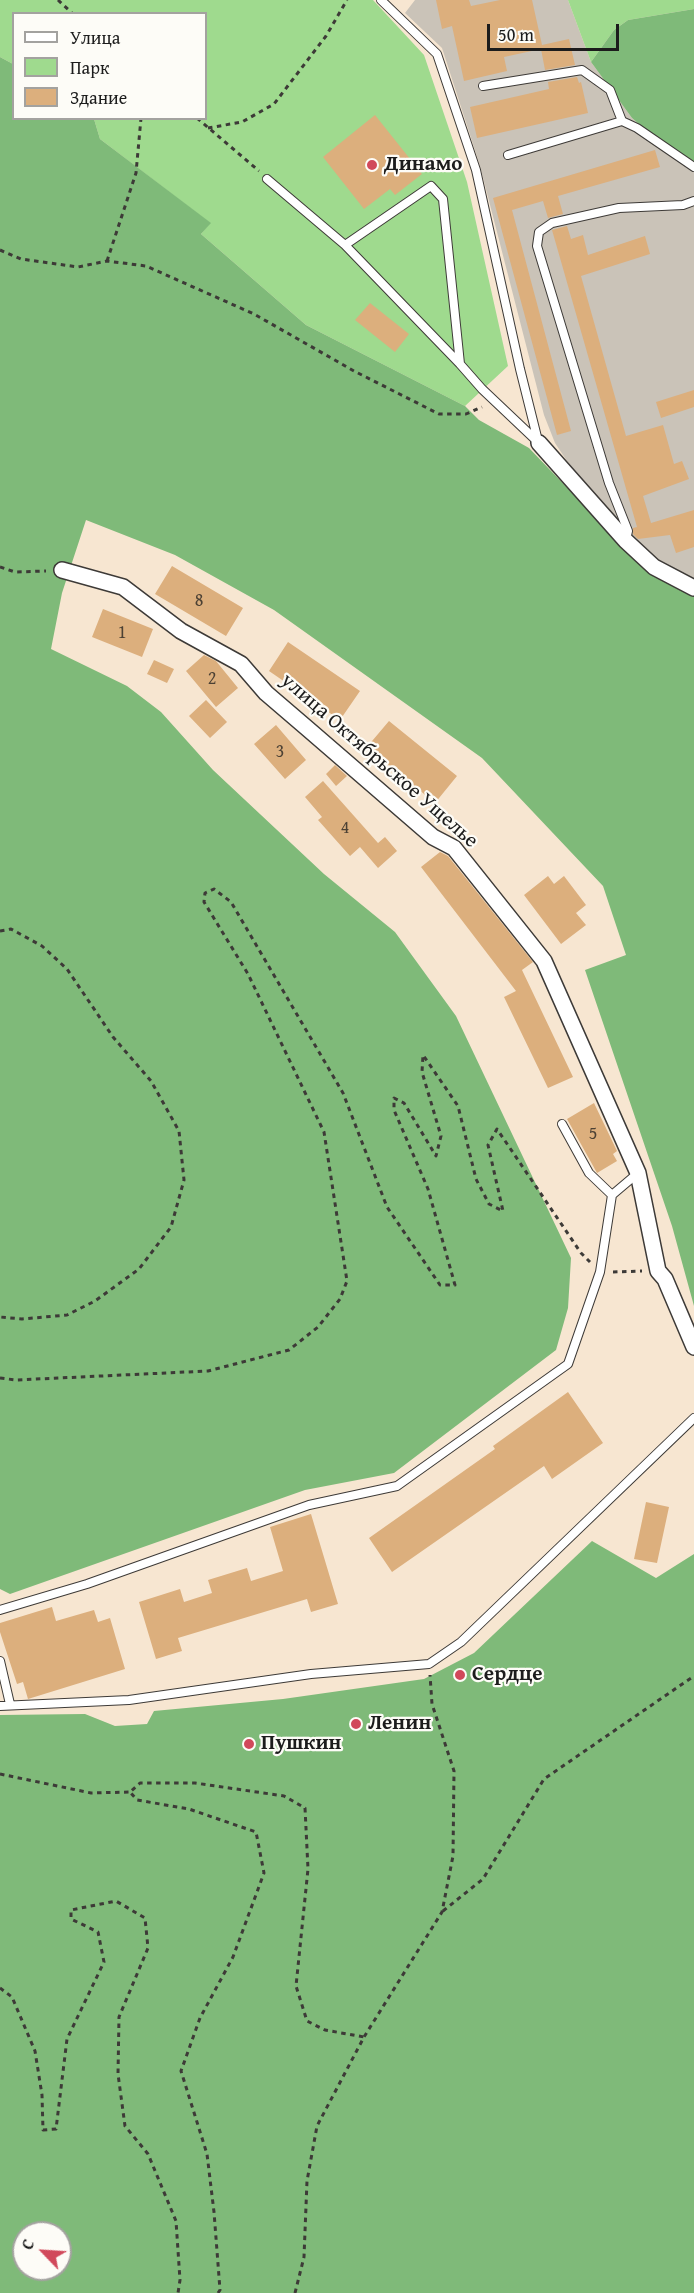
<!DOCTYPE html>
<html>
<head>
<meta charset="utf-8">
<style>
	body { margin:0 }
	#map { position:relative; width:694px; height:2293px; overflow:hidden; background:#f7e6d1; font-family:"Gentium Book Plus",serif }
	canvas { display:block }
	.legend { position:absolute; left:12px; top:12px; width:195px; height:108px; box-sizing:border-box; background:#fdfcf7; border:2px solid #a3a29f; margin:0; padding:8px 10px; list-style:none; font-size:18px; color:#1c1c1c }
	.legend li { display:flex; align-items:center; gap:12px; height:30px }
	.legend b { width:30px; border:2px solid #a3a29f }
	.north { position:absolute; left:12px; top:2221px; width:60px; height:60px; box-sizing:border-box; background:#fdfcf7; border:2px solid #a3a29f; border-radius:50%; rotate:295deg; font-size:16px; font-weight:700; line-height:24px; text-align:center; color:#1c1c1c }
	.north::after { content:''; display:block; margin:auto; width:21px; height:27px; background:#d1495b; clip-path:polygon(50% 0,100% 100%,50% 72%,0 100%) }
	.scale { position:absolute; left:487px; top:24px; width:132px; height:27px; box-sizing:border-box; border:3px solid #1c1c1c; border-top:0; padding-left:8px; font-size:18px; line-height:21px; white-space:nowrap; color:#1c1c1c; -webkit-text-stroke:4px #fdfcf7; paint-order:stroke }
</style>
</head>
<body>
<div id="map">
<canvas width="694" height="2293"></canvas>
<ul class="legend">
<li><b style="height:8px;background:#fff"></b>Улица</li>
<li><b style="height:16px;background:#9fda8e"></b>Парк</li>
<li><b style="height:16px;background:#dcaf7d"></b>Здание</li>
</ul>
<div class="north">С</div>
<div class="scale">50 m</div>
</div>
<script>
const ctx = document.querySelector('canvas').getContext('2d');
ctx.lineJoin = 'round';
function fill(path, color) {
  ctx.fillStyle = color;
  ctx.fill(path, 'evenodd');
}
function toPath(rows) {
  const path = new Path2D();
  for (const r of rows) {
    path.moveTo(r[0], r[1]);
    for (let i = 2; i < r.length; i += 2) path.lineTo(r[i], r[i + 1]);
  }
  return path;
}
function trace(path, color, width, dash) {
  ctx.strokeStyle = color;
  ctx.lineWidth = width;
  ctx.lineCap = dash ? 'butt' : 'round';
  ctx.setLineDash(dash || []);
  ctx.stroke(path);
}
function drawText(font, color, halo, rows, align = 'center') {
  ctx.font = font + ' "Gentium Book Plus",serif';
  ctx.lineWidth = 4.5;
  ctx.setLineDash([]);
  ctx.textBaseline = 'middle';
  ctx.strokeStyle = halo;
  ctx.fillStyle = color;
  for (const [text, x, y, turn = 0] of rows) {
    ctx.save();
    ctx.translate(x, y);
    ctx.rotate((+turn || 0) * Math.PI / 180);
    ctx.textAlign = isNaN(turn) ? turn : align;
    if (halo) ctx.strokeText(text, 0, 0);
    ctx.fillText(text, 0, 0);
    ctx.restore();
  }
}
fill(toPath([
	[415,0,568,0,591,62,632,118,694,172,694,581,662,564,618,528,575,473,555,443,544,415,480,166,442,48,405,13]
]), '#cac3b8');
fill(toPath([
	[0,0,373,0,424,55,467,182,508,366,465,406,306,325,201,234,210,223,100,139,94,119,206,118,206,14,14,14,13,64,0,57],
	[568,0,694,0,694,9,628,20,614,30,591,62]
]), '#9fda8e');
fill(toPath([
	[694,9,694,172,632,118,591,62,614,30,628,20],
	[0,57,13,64,14,118,94,119,100,139,211,223,201,234,306,325,465,406,479,420,529,448,648,572,694,595,694,1306,672,1226,585,970,626,955,603,886,482,758,274,610,175,555,86,520,62,593,51,649,127,686,161,712,213,770,324,874,395,932,456,1016,571,1258,568,1308,556,1350,394,1473,305,1490,10,1594,0,1589],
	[592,1541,656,1578,694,1554,694,2293,0,2293,0,1715,85,1714,115,1726,147,1724,154,1711,283,1699,424,1679,474,1653],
	[24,2233,60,2233,60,2269,24,2269]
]), '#7fba79');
fill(toPath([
	[436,0,469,0,471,6,500,0,532,0,542,45,569,39,575,65,545,70,541,49,504,57,507,71,464,81,452,26,442,29],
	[577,77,579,83,581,82,588,113,477,138,470,107,549,89,548,82],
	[375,115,422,174,395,195,390,189,364,209,323,157],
	[655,150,660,167,558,196,563,214,548,218,543,201,512,210,571,431,557,435,493,198],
	[567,226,571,239,583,235,588,255,645,236,650,254,581,276,626,436,663,425,674,464,682,461,689,479,643,496,651,523,694,510,694,547,676,553,670,535,638,539,633,534,633,528,637,527,552,230],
	[370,303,409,334,395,352,355,320],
	[694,390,694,407,661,418,656,402],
	[172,566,243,608,226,636,155,594],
	[103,609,153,629,142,657,92,637],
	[288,642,360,691,340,720,324,709,326,706,286,679,285,682,269,671],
	[204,655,216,661,238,688,216,707,186,671],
	[154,660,174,669,167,683,147,674],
	[206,700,227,722,210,738,189,716],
	[389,721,457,776,435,803,367,747],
	[276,725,306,760,285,779,254,744],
	[335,765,347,776,336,786,326,774],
	[323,781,378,843,385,837,397,851,378,868,360,847,350,856,318,820,322,817,305,797],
	[440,852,448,856,533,962,522,970,573,1077,548,1088,504,997,516,991,421,867],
	[548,876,554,884,564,876,586,905,576,913,586,925,561,944,524,895],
	[594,1103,617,1151,613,1154,617,1161,597,1173,567,1119],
	[568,1392,603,1443,552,1479,544,1466,392,1572,369,1538,495,1449,493,1446],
	[646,1502,669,1507,657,1563,634,1559],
	[311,1514,338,1604,311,1612,307,1599,178,1638,182,1651,156,1659,139,1602,180,1589,184,1602,212,1593,208,1580,247,1568,251,1581,283,1571,270,1527],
	[52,1607,56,1621,94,1610,98,1622,110,1618,125,1669,28,1699,23,1682,17,1684,0,1632,0,1623]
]), '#dcaf7d');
const service = toPath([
	[381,0,437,54,476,170,520,369,538,441],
	[483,86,582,70,610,90,622,121],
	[508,155,622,121,637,128,694,167],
	[267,179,345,245],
	[460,364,345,245,431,186,443,199,460,364,482,389,539,443],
	[626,539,628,531,609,483,537,246,539,232,552,223,619,208,683,205,694,201],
	[612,1195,638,1173],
	[0,1610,87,1584,309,1505,397,1486,568,1364,600,1272,612,1195,589,1173,562,1124],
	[0,1661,10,1704],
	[0,1706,129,1700,311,1674,429,1664,461,1642,694,1418]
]);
const minor = toPath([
	[539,443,626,541,654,567,694,588],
	[62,570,123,587,181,631,241,664,266,693,308,729,433,837,454,848,544,961,638,1173,658,1271,665,1279,694,1347]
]);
trace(service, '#3d3a37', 10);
trace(minor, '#3d3a37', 18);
trace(toPath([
	[58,0,73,14],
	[197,118,259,171],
	[208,128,242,122,274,104,326,36,347,0],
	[0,250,21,259,78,267,107,261,146,266,254,314,354,371,439,414,466,414,482,407],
	[107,261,136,173,141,118],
	[0,567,15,572,46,571],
	[0,931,11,929,42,946,67,969,113,1037,151,1081,179,1131,184,1180,171,1227,139,1269,95,1301,67,1315,22,1319,0,1317],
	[613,1272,642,1271],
	[0,1378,16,1380,208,1371,289,1350,318,1327,340,1299,347,1281,324,1132,248,974,204,902,205,893,214,889,231,902,343,1093,387,1207,440,1285,455,1285,428,1189,394,1110,394,1098,404,1103,436,1156,441,1136,422,1072,423,1055,458,1106,476,1179,489,1204,503,1211,488,1145,497,1129,581,1253,590,1262],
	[0,1774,91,1793,130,1792],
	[443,1911,483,1879,544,1779,694,1676],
	[0,1988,12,1997,35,2051,42,2095,43,2130,56,2129,67,2039,104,1962,98,1932,71,1919,71,1910,116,1901,145,1918,148,1948,119,2017,118,2074,125,2126,148,2154,176,2221,180,2280,178,2293],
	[218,2293,220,2290,214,2212,207,2154,181,2071,200,2018,233,1957,264,1873,256,1832,189,1809,137,1800,130,1792,140,1783,195,1783,284,1796,305,1808,308,1869,296,1986,307,2021,325,2030,364,2037],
	[295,2293,304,2257,307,2181,317,2126,364,2037,442,1912,453,1856,454,1771,432,1704,430,1675]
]), '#3d3a37', 3, [4.5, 4.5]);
trace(service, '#fff', 8);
trace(minor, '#fff', 15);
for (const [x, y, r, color] of [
	[372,165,6,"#d1495b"],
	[460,1675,6,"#d1495b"],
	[356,1724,6,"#d1495b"],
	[249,1744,6,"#d1495b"]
]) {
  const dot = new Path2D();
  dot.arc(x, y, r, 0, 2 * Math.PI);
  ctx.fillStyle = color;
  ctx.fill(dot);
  trace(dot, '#fdfcf7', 2);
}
drawText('18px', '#4c4134', null, [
	["8",199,601],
	["1",122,633],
	["2",212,679],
	["3",280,752],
	["4",345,828],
	["5",593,1134]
]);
drawText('bold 21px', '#1c1c1c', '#fdfcf7', [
	["Динамо",384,165],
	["Сердце",472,1675],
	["Ленин",368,1724],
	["Пушкин",261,1744]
], 'left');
drawText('21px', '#1c1c1c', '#fdfcf7', [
	["улица Октябрьское Ущелье",379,761,41]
]);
</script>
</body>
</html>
